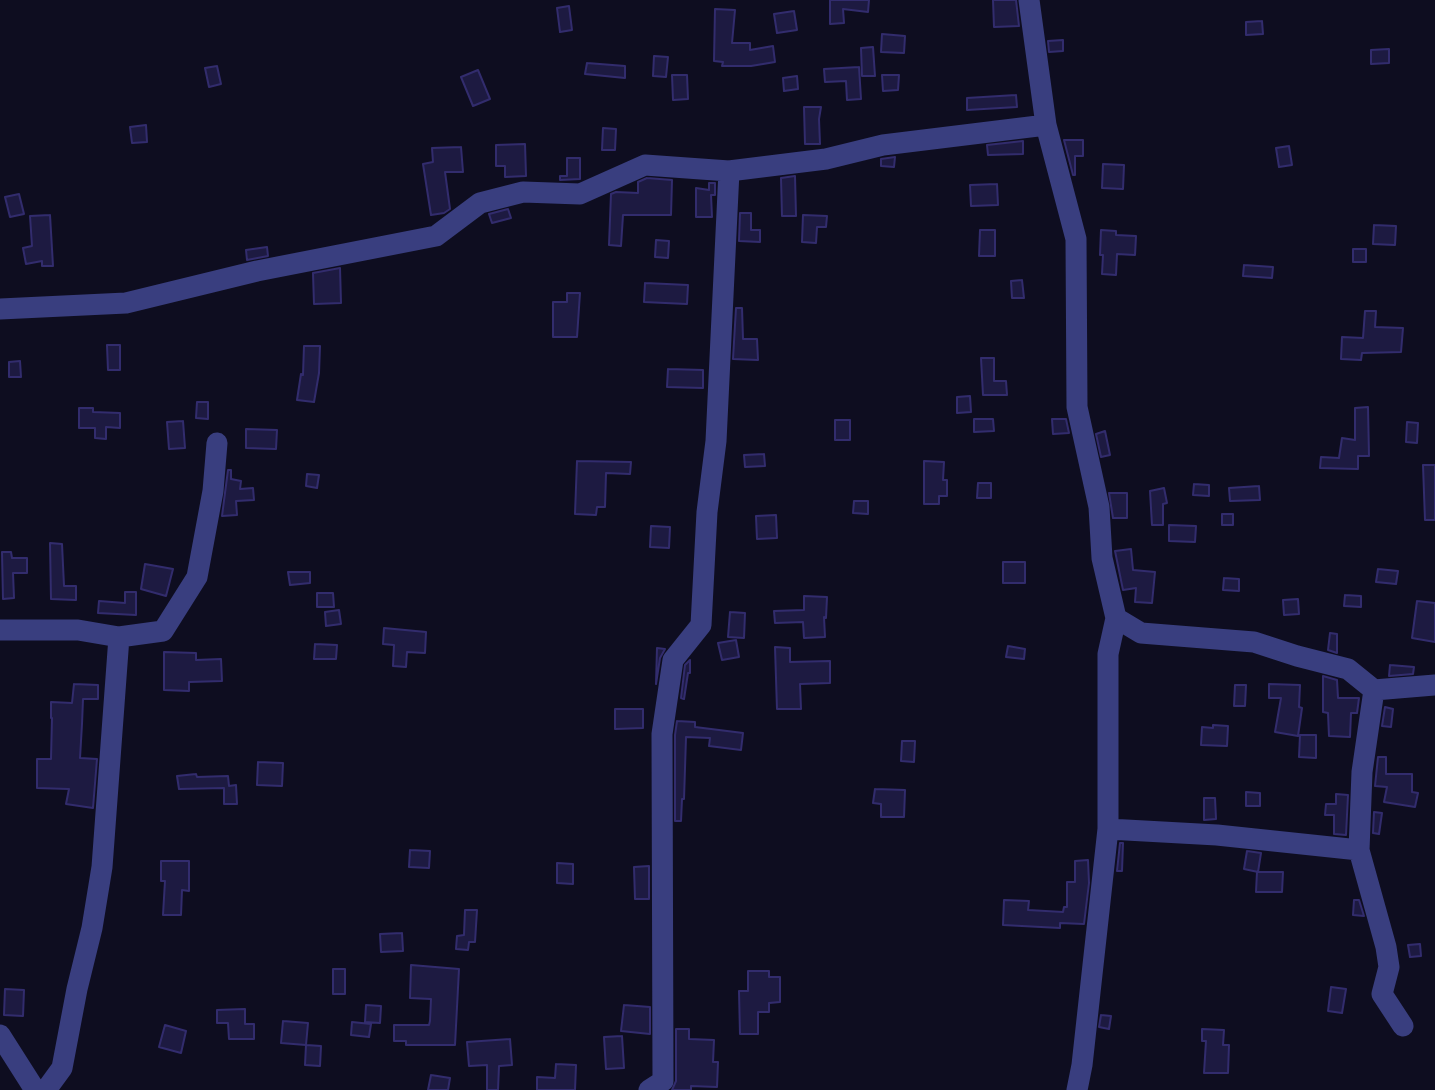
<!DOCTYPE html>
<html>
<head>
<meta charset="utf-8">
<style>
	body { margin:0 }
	canvas { display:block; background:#0e0d20 }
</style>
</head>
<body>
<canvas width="1435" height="1090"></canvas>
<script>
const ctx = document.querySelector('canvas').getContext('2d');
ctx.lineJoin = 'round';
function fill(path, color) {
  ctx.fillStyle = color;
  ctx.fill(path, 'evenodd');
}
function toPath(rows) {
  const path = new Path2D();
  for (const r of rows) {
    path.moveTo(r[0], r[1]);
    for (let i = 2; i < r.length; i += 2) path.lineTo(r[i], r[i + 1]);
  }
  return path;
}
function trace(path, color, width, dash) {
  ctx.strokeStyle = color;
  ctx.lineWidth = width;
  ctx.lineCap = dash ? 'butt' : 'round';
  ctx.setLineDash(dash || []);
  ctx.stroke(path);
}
const building = toPath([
	[830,0,869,0,868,12,843,9,844,23,830,24,830,0],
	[993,0,1016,0,1019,26,994,27,993,0],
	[569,6,572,30,560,32,557,8,569,6],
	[715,9,735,10,732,43,750,43,750,50,773,46,775,62,751,66,722,66,723,62,714,61,715,9],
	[794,11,797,30,777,33,774,14,794,11],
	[1262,21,1263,34,1246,35,1246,22,1262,21],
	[882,34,905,36,904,53,881,52,882,34],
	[1063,40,1063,51,1049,52,1048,41,1063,40],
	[873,47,875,76,862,76,861,48,873,47],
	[1389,49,1389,63,1371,64,1371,50,1389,49],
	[654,56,668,57,666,77,653,76,654,56],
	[587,63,625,66,625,78,585,74,587,63],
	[217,66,221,84,209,87,205,68,217,66],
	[859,67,861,99,847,100,846,81,825,82,824,69,859,67],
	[478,70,490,99,473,106,461,77,478,70],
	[672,75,687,75,688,99,673,100,672,75],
	[882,75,899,75,898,90,883,91,882,75],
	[797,76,798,89,784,91,783,78,797,76],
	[1016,95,1017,107,967,110,967,98,1016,95],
	[804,107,821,107,819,119,820,144,805,144,804,107],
	[146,125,147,142,132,143,130,127,146,125],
	[603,128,616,129,615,150,602,150,603,128],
	[1064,140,1083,140,1083,156,1075,156,1075,175,1073,175,1064,140],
	[1023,141,1023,154,988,155,987,145,1023,141],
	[525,144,526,176,505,177,505,166,496,166,496,145,525,144],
	[1289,146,1292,165,1279,167,1276,148,1289,146],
	[461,147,463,172,445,172,450,209,444,213,431,215,423,164,433,162,432,148,461,147],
	[895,157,894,167,881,166,881,159,895,157],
	[567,158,580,158,580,179,560,180,560,176,567,176,567,158],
	[1103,164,1124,165,1123,189,1102,188,1103,164],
	[795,176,796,216,782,216,781,178,795,176],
	[647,178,672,180,671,215,623,215,621,246,609,245,611,194,616,192,638,193,638,182,647,178],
	[709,183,715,183,715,195,711,195,712,217,696,217,696,188,709,190,709,183],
	[997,184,998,205,971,206,970,185,997,184],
	[19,194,24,214,10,217,5,197,19,194],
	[508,209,511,218,492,223,489,214,508,209],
	[740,213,751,213,751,230,760,230,760,242,739,241,740,213],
	[50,215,53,266,42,266,42,261,26,264,23,248,32,246,30,216,50,215],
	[803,215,827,216,826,227,817,227,816,243,802,242,803,215],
	[1374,225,1396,226,1395,245,1373,244,1374,225],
	[980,230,995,230,995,256,979,256,980,230],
	[1101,230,1116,231,1116,235,1136,236,1135,255,1117,254,1116,275,1102,274,1103,255,1100,255,1101,230],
	[656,240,669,241,668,258,655,257,656,240],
	[267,247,268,256,247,260,246,250,267,247],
	[1353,249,1366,249,1366,262,1353,262,1353,249],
	[1244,265,1273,267,1272,278,1243,276,1244,265],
	[340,268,341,303,314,304,313,273,340,268],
	[1022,280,1024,298,1012,298,1011,281,1022,280],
	[645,283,688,285,687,304,644,302,645,283],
	[567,293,580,293,577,337,553,337,553,302,567,302,567,293],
	[736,308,742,308,743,339,757,339,758,360,733,359,736,308],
	[1365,311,1376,311,1375,327,1403,328,1401,352,1362,353,1361,360,1341,359,1342,337,1363,338,1365,311],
	[107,345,120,345,120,370,108,370,107,345],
	[304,346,320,346,319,373,314,402,297,400,301,374,303,375,304,346],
	[981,358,994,358,994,381,1006,381,1007,395,983,395,981,358],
	[20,361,21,377,9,377,9,362,20,361],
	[668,369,703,370,703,388,667,387,668,369],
	[970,396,971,412,957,413,957,397,970,396],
	[197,402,208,402,208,419,196,418,197,402],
	[1368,407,1369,456,1358,456,1358,469,1320,468,1321,457,1339,458,1342,438,1355,440,1355,408,1368,407],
	[79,408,93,408,93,412,120,413,120,428,106,427,106,439,95,438,95,428,79,428,79,408],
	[974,419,993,419,994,431,974,432,974,419],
	[1052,419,1066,419,1069,433,1053,434,1052,419],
	[835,420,850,420,850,440,835,440,835,420],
	[183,421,185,448,169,449,167,422,183,421],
	[1407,422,1418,423,1417,443,1406,442,1407,422],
	[246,429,277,430,276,449,246,448,246,429],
	[1105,431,1110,455,1101,457,1096,434,1105,431],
	[764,454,765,466,745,467,744,455,764,454],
	[577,461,631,462,630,474,606,473,605,507,597,507,596,515,575,514,577,461],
	[924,461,944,462,943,480,947,480,947,496,939,496,939,504,924,504,924,461],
	[1423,465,1435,465,1435,520,1425,520,1423,465],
	[228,470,231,470,231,479,241,481,240,489,253,488,254,500,236,501,237,515,222,516,228,470],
	[307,474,319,475,317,488,306,486,307,474],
	[978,483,991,483,991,498,977,498,978,483],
	[1194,484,1209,485,1209,496,1193,495,1194,484],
	[1259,486,1260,500,1230,501,1229,488,1259,486],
	[1164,488,1167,503,1163,504,1163,525,1152,525,1150,491,1164,488],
	[1109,493,1127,493,1127,518,1113,518,1109,493],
	[854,501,868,501,868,514,853,513,854,501],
	[1222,514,1233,514,1233,525,1222,525,1222,514],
	[776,515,777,538,757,539,756,516,776,515],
	[1169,525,1196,526,1195,542,1169,541,1169,525],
	[651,526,670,527,669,548,650,547,651,526],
	[50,543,62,544,64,586,76,586,76,600,51,599,50,543],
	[1131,549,1133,570,1155,572,1152,603,1135,602,1136,588,1123,590,1115,551,1131,549],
	[2,552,11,552,12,558,27,558,27,573,13,573,14,598,3,599,2,552],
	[1003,562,1025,562,1025,583,1003,583,1003,562],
	[145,564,173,569,166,596,141,589,145,564],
	[1378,569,1398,571,1396,584,1376,582,1378,569],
	[288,572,310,572,310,583,290,585,288,572],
	[1224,578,1239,579,1239,591,1223,590,1224,578],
	[125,592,136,592,136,615,98,613,99,601,125,603,125,592],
	[317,593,333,593,334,607,317,607,317,593],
	[1345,595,1361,596,1361,607,1344,606,1345,595],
	[804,596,827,597,826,618,824,617,825,637,804,638,803,622,775,623,774,611,804,610,804,596],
	[1298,599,1299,614,1284,615,1283,600,1298,599],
	[1417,601,1435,603,1435,642,1412,638,1417,601],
	[339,610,341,624,326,626,325,612,339,610],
	[730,612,745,613,744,638,728,637,730,612],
	[384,628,426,632,425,653,407,652,406,667,393,666,394,645,383,644,384,628],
	[1330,633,1337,634,1337,653,1328,650,1330,633],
	[736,640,739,657,722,660,718,643,736,640],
	[315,644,337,645,336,659,314,659,315,644],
	[1008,646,1025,649,1024,659,1006,657,1008,646],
	[775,647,790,648,790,662,830,661,830,683,800,684,801,709,777,709,775,647],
	[657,648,665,649,660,658,656,684,657,648],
	[164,652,196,653,196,660,221,659,222,681,189,682,189,691,164,690,164,652],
	[690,660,690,673,688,673,684,699,681,698,685,665,690,660],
	[1390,665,1414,667,1413,674,1389,676,1390,665],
	[1323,676,1337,680,1338,698,1359,698,1357,713,1351,713,1350,737,1329,736,1328,713,1323,712,1323,676],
	[74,684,98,685,98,699,83,699,82,724,80,758,97,759,93,808,66,804,69,789,37,788,37,759,51,759,52,718,51,718,51,702,72,703,74,684],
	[1269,684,1300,685,1299,707,1302,708,1298,736,1275,732,1281,698,1269,698,1269,684],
	[1235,685,1246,685,1245,706,1234,706,1235,685],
	[1385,707,1393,709,1391,727,1382,726,1385,707],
	[615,709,643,709,643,728,615,729,615,709],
	[677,721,695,722,695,727,743,733,741,750,709,746,710,738,686,737,684,799,682,799,681,821,675,821,675,735,677,721],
	[1213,725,1228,726,1227,746,1201,745,1202,727,1213,728,1213,725],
	[1300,735,1316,735,1316,758,1299,757,1300,735],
	[902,741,915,741,914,762,901,761,902,741],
	[1378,757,1386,757,1386,774,1412,774,1412,792,1418,793,1415,807,1384,802,1387,787,1375,786,1378,757],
	[258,762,283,763,282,786,257,785,258,762],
	[196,774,197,777,228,776,229,786,236,785,237,804,224,804,224,788,179,789,177,776,196,774],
	[875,789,905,790,904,817,881,817,881,804,873,803,875,789],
	[1246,792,1260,793,1260,806,1246,806,1246,792],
	[1336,794,1348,795,1346,835,1334,834,1334,815,1325,815,1326,804,1336,804,1336,794],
	[1204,798,1215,798,1216,819,1204,820,1204,798],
	[1374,812,1382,813,1379,834,1373,833,1374,812],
	[1120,843,1123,843,1122,871,1117,871,1120,843],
	[410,850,430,851,429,868,409,867,410,850],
	[1247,851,1261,853,1258,872,1244,869,1247,851],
	[1088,860,1089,883,1084,924,1060,923,1060,928,1003,925,1004,900,1029,901,1028,910,1063,912,1064,907,1067,907,1067,882,1075,882,1075,861,1088,860],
	[161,861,189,861,189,891,182,890,181,915,163,915,165,881,161,881,161,861],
	[557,863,573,864,573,884,557,883,557,863],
	[649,866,649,899,635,899,634,867,649,866],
	[1257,872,1283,872,1282,892,1256,892,1257,872],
	[1354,900,1359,900,1364,916,1353,915,1354,900],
	[465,910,477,910,475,942,469,942,468,950,456,949,457,936,464,935,465,910],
	[402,933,403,951,381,952,380,934,402,933],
	[1420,944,1421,956,1410,957,1408,945,1420,944],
	[411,965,459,969,455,1045,406,1045,406,1041,394,1041,394,1025,429,1025,430,1021,431,999,410,998,411,965],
	[333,969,345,969,345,994,333,994,333,969],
	[748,971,769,971,769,977,780,977,780,1002,769,1003,769,1012,758,1012,758,1034,740,1034,739,991,748,991,748,971],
	[1331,987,1346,989,1342,1013,1328,1011,1331,987],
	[5,989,24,990,23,1016,4,1015,5,989],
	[366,1005,381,1006,380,1023,365,1022,366,1005],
	[624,1005,650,1007,650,1034,621,1031,624,1005],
	[245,1009,245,1024,254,1024,254,1039,229,1039,228,1023,217,1023,217,1010,245,1009],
	[1101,1015,1111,1016,1109,1029,1099,1027,1101,1015],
	[283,1021,308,1023,306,1045,321,1046,320,1066,305,1065,306,1045,281,1043,283,1021],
	[352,1022,371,1024,369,1037,351,1035,352,1022],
	[165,1025,186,1031,181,1053,159,1047,165,1025],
	[676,1029,689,1029,689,1039,714,1040,713,1062,718,1062,717,1087,691,1086,691,1090,672,1090,676,1081,676,1029],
	[1202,1029,1224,1030,1223,1045,1229,1045,1228,1073,1204,1073,1206,1041,1202,1041,1202,1029],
	[622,1036,624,1068,606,1069,604,1037,622,1036],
	[510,1039,512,1065,499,1066,498,1090,487,1090,487,1065,469,1066,467,1042,510,1039],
	[556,1064,576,1065,575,1090,537,1090,537,1077,555,1078,556,1064],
	[431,1075,450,1078,448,1090,428,1090,431,1075]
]);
fill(building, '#1d1a41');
trace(building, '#322c6d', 2);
trace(toPath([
	[1046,125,1076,239,1077,407,1099,507,1102,558,1116,618,1141,633,1254,642,1297,656,1348,669,1374,690,1435,685],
	[0,309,126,303,257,271,436,236,480,203,523,192,580,194,645,165,729,171],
	[0,630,78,630,119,637,163,631,197,577,213,491,217,443],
	[1374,690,1362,772,1359,850,1386,947,1389,967,1382,994,1403,1026],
	[1108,829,1217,835,1359,850],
	[0,1035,35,1090],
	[46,1090,62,1068,77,989,92,928,102,867,119,637],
	[649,1090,663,1081,662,734,673,660,701,625,707,512,716,441,729,171,826,159,883,145,1046,125,1029,0],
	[1077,1090,1082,1065,1108,829,1108,654,1116,618]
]), '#393e7f', 21);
</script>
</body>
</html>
